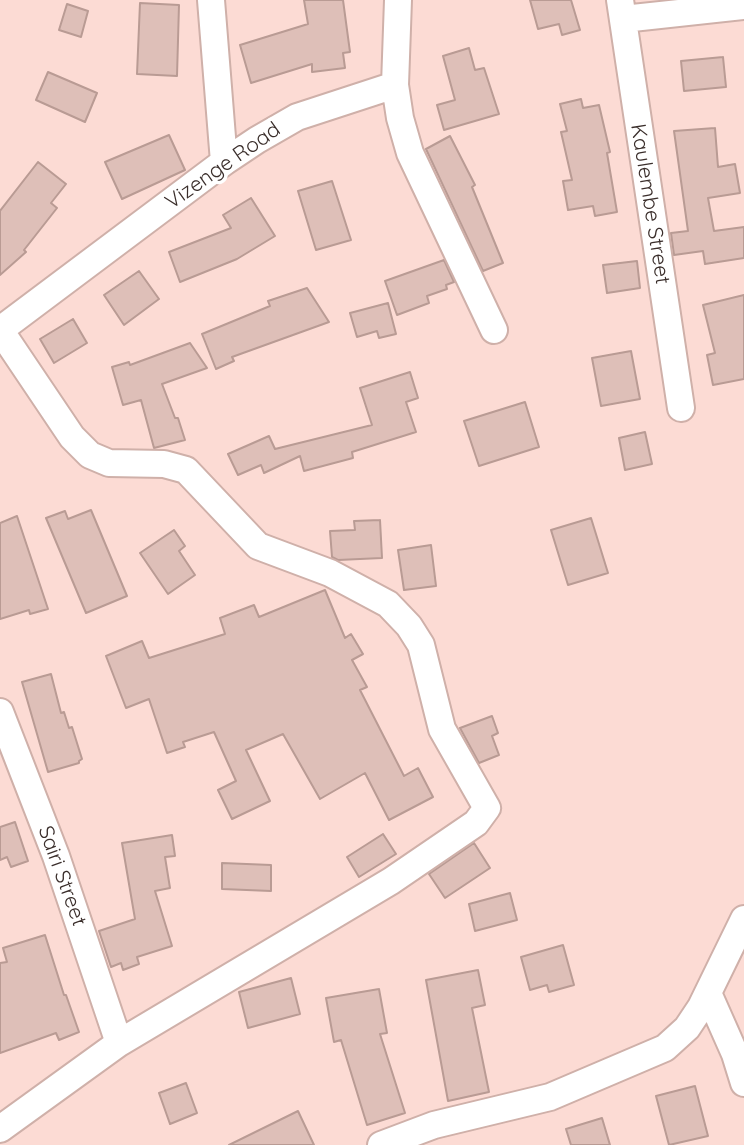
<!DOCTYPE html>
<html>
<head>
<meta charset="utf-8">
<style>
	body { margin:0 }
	canvas { display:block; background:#fcdbd4 }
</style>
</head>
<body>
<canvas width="744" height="1145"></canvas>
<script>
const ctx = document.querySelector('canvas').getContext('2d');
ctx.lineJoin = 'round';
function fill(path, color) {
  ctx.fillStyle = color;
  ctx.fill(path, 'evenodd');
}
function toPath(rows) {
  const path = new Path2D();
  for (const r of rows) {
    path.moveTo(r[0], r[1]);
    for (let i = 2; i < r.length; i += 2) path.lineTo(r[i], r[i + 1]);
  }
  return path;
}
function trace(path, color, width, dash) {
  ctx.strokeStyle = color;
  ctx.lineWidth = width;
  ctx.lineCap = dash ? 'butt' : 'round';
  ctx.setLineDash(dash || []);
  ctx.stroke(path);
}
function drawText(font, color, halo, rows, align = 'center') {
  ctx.font = font + ' Quicksand,sans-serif';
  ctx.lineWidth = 7;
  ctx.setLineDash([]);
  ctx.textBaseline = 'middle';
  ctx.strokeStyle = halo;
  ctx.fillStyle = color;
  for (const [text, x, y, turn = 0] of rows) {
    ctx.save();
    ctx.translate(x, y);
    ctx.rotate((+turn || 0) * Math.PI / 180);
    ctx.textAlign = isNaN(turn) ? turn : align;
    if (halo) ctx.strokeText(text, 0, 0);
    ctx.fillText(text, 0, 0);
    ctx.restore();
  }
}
const building = toPath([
	[304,0,343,0,350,52,343,53,345,68,312,72,312,64,251,83,240,45,308,24,304,0],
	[530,0,571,0,580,30,562,35,559,24,538,29,530,0],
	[140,3,179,5,177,76,137,74,140,3],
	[67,4,88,11,81,37,59,30,67,4],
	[469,48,475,70,484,68,499,114,444,130,437,105,455,100,443,56,469,48],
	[723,57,726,87,684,91,681,61,723,57],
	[48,72,97,93,85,122,36,100,48,72],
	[581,99,583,108,599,105,610,152,607,153,617,212,595,216,593,206,568,210,563,181,572,180,561,132,567,131,560,104,581,99],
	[715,128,718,167,735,164,740,193,708,198,714,231,744,227,744,258,705,264,703,251,674,255,671,233,688,231,674,131,715,128],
	[169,135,185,170,122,199,105,162,169,135],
	[450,136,475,185,472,187,503,263,483,271,426,149,450,136],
	[38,162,66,184,51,203,57,208,24,250,26,252,0,275,0,211,38,162],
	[332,181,351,240,316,250,298,191,332,181],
	[251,198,275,236,237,259,180,282,169,252,231,228,223,215,251,198],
	[444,260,454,282,446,285,447,289,427,296,429,303,397,315,385,281,444,260],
	[637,261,640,288,607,293,603,265,637,261],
	[139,271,159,299,124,325,104,295,139,271],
	[307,288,329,322,232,357,234,361,216,369,202,334,270,306,268,301,307,288],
	[744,295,744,379,713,385,707,355,715,353,703,305,744,295],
	[388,303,396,334,379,338,377,331,357,337,350,313,388,303],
	[73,319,87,343,54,363,40,339,73,319],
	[190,343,207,368,162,384,175,418,178,418,185,440,154,448,141,400,123,405,112,367,129,362,130,365,190,343],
	[631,351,640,399,601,406,592,358,631,351],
	[410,372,418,398,406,402,416,432,352,452,353,458,304,471,300,456,264,473,261,465,238,475,228,454,269,436,275,449,372,425,360,388,410,372],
	[525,402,539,447,479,466,464,421,525,402],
	[645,432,652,464,625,470,619,438,645,432],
	[91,510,127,596,86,613,46,518,65,511,68,519,91,510],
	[17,516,48,609,30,614,29,610,0,619,0,523,17,516],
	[591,518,608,573,568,585,551,530,591,518],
	[380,520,382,558,338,560,332,557,330,531,355,530,354,521,380,520],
	[174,530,185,546,179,551,195,575,168,594,140,553,174,530],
	[431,545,436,586,404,590,398,550,431,545],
	[325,590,345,638,351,634,363,654,352,660,367,687,360,690,404,776,418,768,433,797,389,820,365,773,320,799,283,734,246,750,270,801,232,819,218,790,236,781,214,732,183,742,185,747,167,753,149,699,126,708,106,656,142,641,149,658,225,634,220,618,254,605,259,617,325,590],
	[51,674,61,713,64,712,69,728,72,727,82,759,79,761,79,763,48,772,22,682,51,674],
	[492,716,498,733,492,736,499,755,479,763,460,728,492,716],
	[15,822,28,861,11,867,7,857,0,860,0,827,15,822],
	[383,834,396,854,359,877,347,857,383,834],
	[172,835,175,856,165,857,170,888,155,891,172,946,137,957,139,964,123,970,121,963,111,967,99,931,135,919,122,843,172,835],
	[474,843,490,868,445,898,429,874,474,843],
	[222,863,271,865,271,891,222,889,222,863],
	[510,893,517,920,475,931,469,904,510,893],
	[45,935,64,995,66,995,79,1032,59,1040,56,1033,0,1053,0,963,7,962,3,948,45,935],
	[563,945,574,985,549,992,547,985,530,990,521,957,563,945],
	[478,970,485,1005,472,1008,489,1092,448,1101,426,980,478,970],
	[291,978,300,1014,248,1028,239,992,291,978],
	[379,989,387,1033,380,1034,405,1113,367,1125,341,1040,334,1042,326,998,379,989],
	[186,1083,197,1113,170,1124,159,1093,186,1083],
	[695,1086,708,1136,669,1145,656,1096,695,1086],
	[298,1111,314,1145,229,1145,298,1111],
	[602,1118,610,1145,571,1145,566,1129,602,1118]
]);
fill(building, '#debfb8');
trace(building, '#b99b94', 2);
const minor = toPath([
	[211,0,224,162],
	[398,0,395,85,400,118,410,153,494,330],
	[620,0,681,408],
	[623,19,744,6],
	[0,330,72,437,90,455,109,463,164,464,186,470,258,546,330,573,388,604,409,626,421,645,442,729,487,808,476,823,391,881,119,1043,0,1129],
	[0,330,224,162,257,140,297,117,395,85],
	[0,712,56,856,119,1043],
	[708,993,735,1054,744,1083],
	[381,1145,434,1125,550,1097,665,1048,687,1028,701,1007,744,919]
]);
trace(minor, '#cfb0a9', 30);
trace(minor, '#fff', 26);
drawText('21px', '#3a2e2b', '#fff', [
	["Vizenge Road",223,166,-35],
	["Kaulembe Street",650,204,81],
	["Sairi Street",62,876,70]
]);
</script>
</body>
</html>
